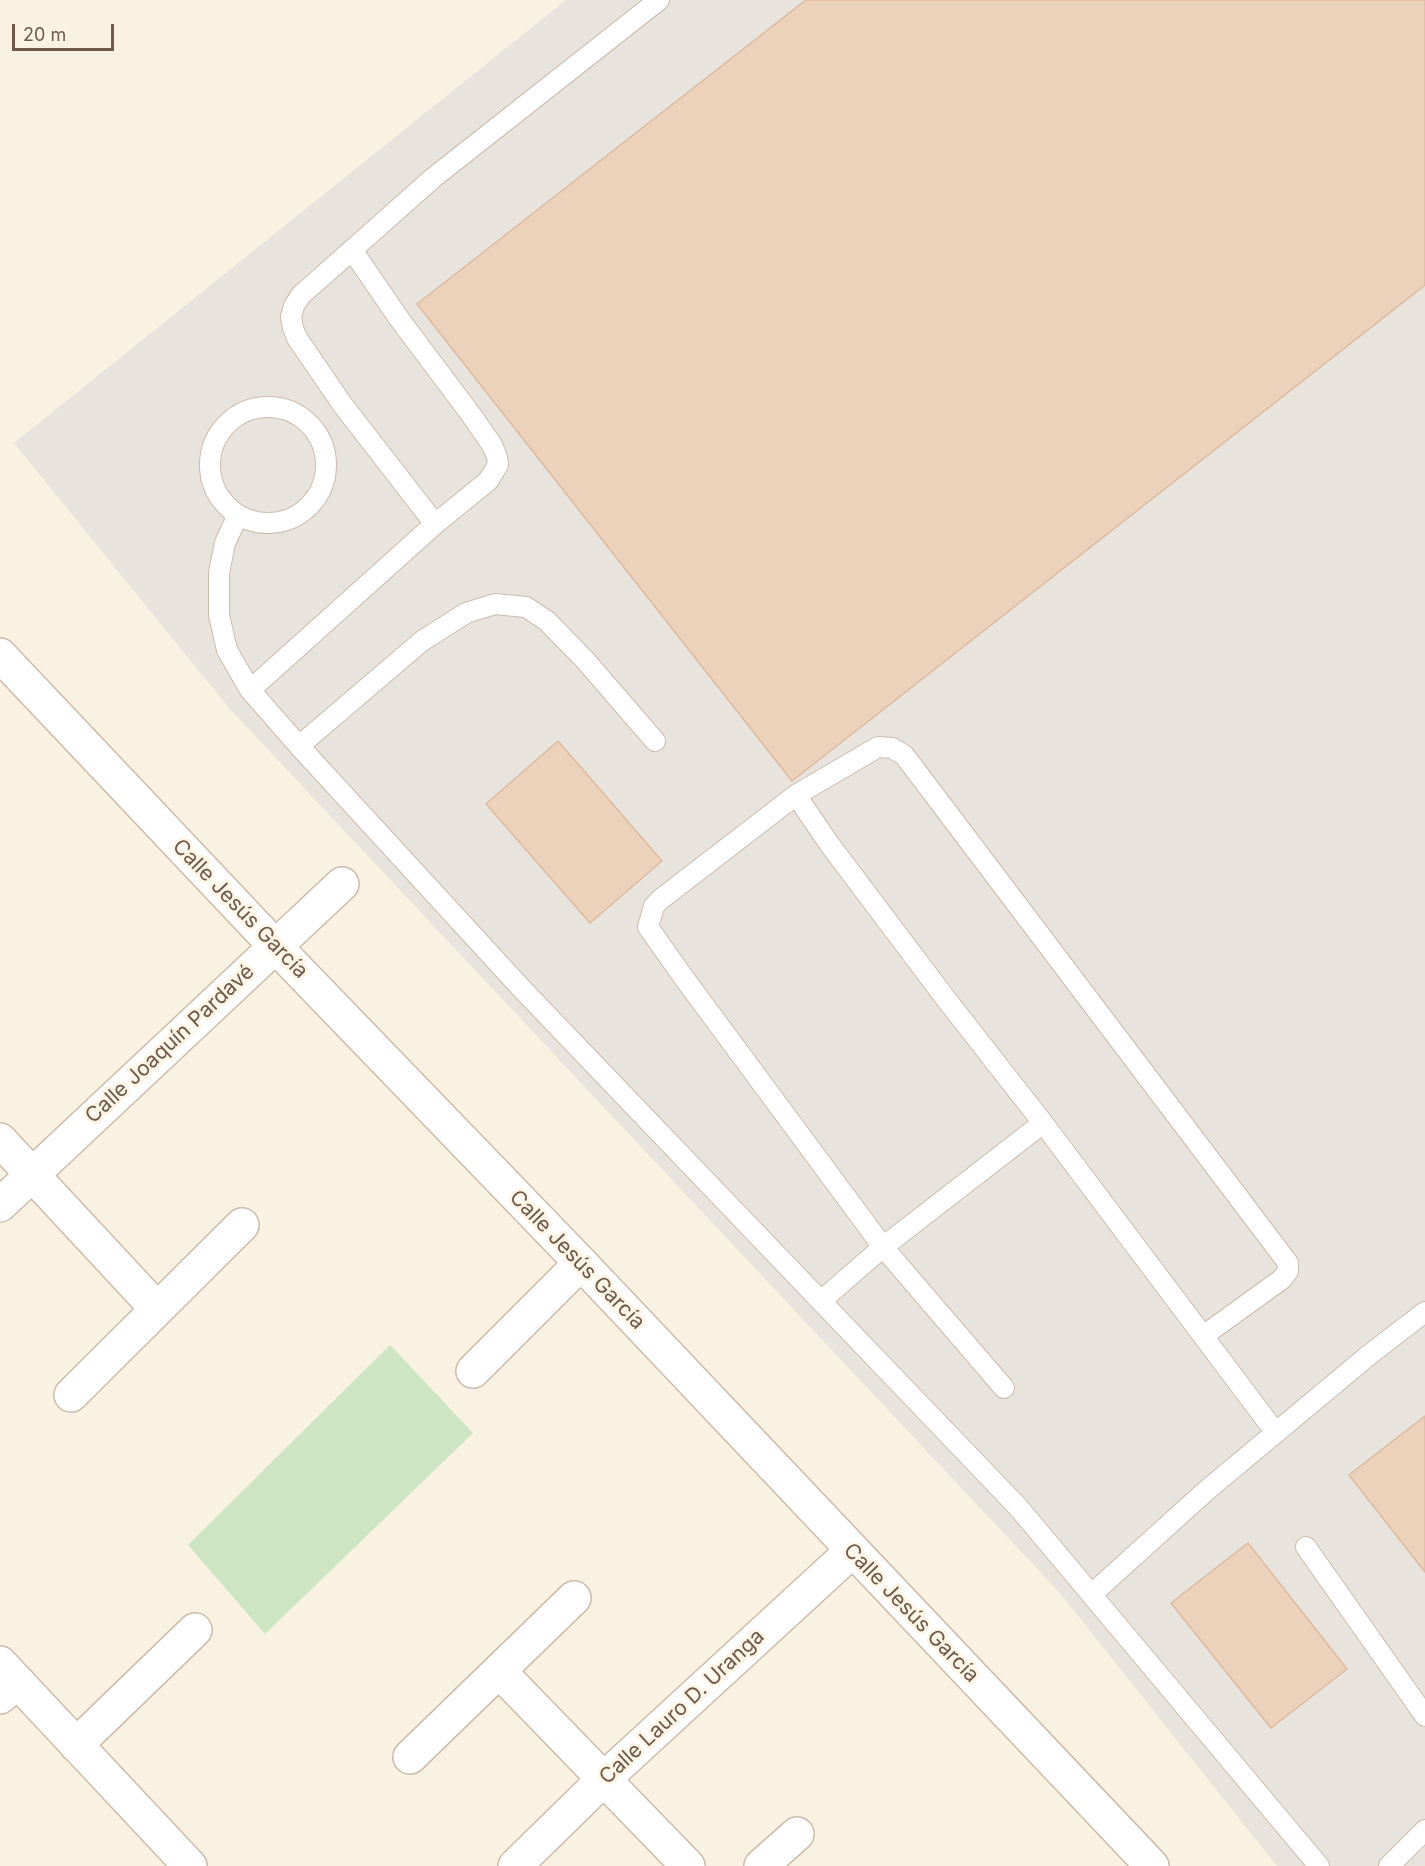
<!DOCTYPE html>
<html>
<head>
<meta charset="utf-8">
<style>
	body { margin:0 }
	#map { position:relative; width:1425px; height:1866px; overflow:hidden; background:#f9f1e1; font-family:Inter,sans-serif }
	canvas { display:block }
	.scale { position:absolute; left:12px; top:24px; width:102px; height:27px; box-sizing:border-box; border:3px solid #6e594b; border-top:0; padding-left:8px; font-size:18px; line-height:21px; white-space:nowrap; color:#6e594b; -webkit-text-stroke:4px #fdf6e6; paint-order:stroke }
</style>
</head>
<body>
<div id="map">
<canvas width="1425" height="1866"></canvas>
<div class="scale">20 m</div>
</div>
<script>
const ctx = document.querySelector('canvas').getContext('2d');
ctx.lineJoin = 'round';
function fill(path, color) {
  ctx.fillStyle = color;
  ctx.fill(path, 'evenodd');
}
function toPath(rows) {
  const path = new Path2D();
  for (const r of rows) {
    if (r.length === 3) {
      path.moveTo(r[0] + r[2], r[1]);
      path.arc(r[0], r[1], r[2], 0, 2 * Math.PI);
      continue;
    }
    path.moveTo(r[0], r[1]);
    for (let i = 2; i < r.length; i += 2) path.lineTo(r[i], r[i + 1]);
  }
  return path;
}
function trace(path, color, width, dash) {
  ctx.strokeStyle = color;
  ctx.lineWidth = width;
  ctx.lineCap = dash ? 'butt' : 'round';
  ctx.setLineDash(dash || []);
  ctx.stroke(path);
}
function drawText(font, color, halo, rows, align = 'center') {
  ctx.font = font + ' Inter,sans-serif';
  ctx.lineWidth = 6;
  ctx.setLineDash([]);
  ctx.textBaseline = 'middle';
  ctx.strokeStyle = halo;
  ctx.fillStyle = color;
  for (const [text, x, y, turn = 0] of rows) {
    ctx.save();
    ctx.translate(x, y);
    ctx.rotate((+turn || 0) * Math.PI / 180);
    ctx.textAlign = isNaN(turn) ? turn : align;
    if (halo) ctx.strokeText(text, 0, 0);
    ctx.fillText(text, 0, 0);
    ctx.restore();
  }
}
fill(toPath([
	[566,0,1425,0,1425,1866,1277,1866,1059,1592,229,708,14,443]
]), '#e8e3dc');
fill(toPath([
	[390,1345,473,1433,265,1634,188,1545]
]), '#cde5c2');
const building = toPath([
	[806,0,1425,0,1425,285,792,781,417,304,806,0],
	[558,741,662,861,590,923,486,804,558,741],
	[1425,1416,1425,1572,1349,1475,1425,1416],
	[1248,1543,1347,1669,1271,1728,1171,1603,1248,1543]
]);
fill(building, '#ecd2bb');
trace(building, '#ddba9e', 1.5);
const service = toPath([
	[352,250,301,295,294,306,291,317,293,328,297,338,342,404,435,524],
	[268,465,58],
	[238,515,225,543,219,573,219,615,227,650,250,690,299,746,522,989,1018,1507,1319,1866],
	[250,690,435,524,488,481,498,465,497,457,492,445,472,416,400,320,352,250,433,178,659,0],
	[299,746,422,641,466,613,495,604,526,607,547,621,585,660,655,741],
	[796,795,878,747,892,748,904,755,1288,1263,1288,1271,1282,1279,1203,1336],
	[1043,1123,1276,1433],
	[821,1301,883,1247,1043,1123,946,999,830,845,796,795,661,899,654,906,648,927,684,978,883,1247,1004,1388],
	[1306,1547,1425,1716],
	[1092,1594,1207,1490,1369,1355,1425,1312],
	[1389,1866,1425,1830]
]);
const minor = toPath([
	[0,655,275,946,581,1263,1152,1866],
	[0,1140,157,1309],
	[0,1205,342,884],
	[473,1371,581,1263],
	[71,1395,242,1225],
	[499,1671,688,1866],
	[0,1697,18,1682],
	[76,1745,195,1630],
	[410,1757,574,1598],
	[515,1866,605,1778,852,1551],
	[761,1866,797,1834]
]);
const tertiary = toPath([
	[0,1663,190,1866]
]);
trace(service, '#cbbcac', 22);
trace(minor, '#cbbcac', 36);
trace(tertiary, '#cbbcac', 36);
trace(service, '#fff', 20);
trace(minor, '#fff', 33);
trace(tertiary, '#fff', 33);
drawText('21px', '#6e594b', '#fdf6e6', [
	["Calle Jesús García",240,909,46],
	["Calle Joaquín Pardavé",170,1044,-43],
	["Calle Jesús García",577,1260,46],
	["Calle Jesús García",911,1613,46],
	["Calle Lauro D. Uranga",682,1707,-43]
]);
</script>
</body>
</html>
